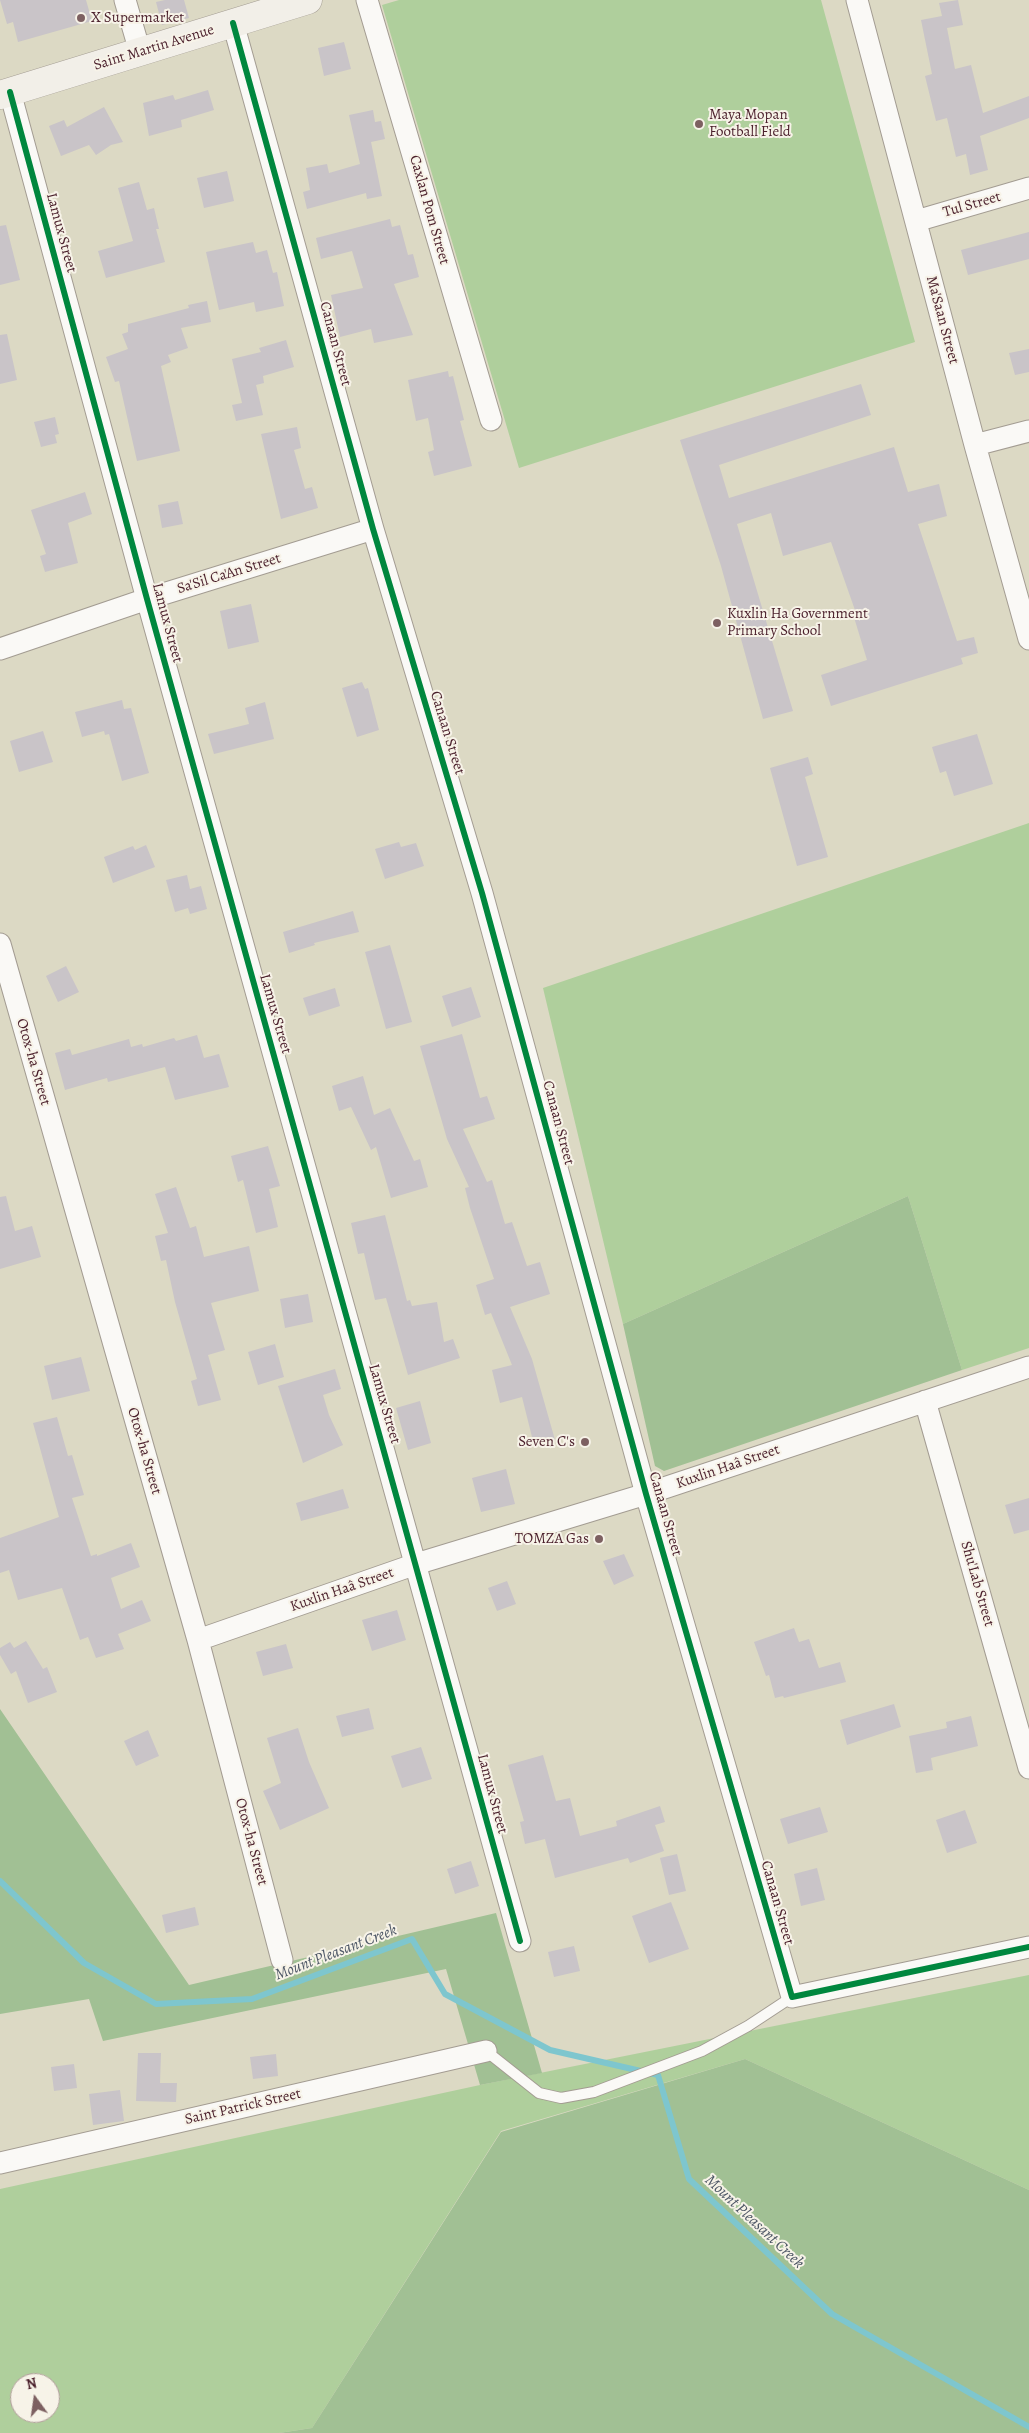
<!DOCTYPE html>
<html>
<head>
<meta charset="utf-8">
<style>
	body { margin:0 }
	#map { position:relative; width:1029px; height:2433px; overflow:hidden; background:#dcd9c4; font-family:Alegreya,serif }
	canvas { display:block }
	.north { position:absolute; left:10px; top:2373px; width:50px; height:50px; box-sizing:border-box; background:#f7f3e8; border:1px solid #b29e9c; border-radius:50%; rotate:346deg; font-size:14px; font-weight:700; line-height:20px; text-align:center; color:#4a1f2b }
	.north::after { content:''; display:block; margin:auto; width:18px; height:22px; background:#7d6061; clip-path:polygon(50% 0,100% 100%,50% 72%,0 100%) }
</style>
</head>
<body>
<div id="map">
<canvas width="1029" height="2433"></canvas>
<div class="north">N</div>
</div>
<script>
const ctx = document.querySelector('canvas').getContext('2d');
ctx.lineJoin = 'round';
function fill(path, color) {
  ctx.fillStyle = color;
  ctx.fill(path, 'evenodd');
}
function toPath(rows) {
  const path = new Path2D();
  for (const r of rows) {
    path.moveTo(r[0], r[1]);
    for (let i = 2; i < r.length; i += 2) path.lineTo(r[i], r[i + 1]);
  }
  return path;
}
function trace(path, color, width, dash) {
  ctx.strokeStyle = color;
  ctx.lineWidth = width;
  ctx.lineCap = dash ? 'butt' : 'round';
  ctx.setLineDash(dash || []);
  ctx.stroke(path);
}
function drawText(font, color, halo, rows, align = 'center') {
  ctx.font = font + ' Alegreya,serif';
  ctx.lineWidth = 4;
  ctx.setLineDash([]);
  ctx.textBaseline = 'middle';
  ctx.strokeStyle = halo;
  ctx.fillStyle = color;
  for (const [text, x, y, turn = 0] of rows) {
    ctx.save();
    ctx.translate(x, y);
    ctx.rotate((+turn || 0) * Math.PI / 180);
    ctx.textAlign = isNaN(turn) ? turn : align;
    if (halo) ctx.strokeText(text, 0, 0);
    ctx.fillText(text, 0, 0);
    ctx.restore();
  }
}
fill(toPath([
	[399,0,821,0,915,342,519,468,382,5],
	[1029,823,1029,1348,962,1370,908,1196,623,1324,543,988],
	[1029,1975,1029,2190,745,2059,501,2131,312,2428,279,2433,0,2433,0,2189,480,2085],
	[20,2383,50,2383,50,2413,20,2413]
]), '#afcf9c');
fill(toPath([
	[908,1196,962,1370,664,1471,655,1466,623,1324],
	[0,1709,189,1985,496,1913,542,2073,480,2085,446,1969,103,2041,89,1999,0,2014],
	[745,2059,1029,2190,1029,2433,279,2433,312,2428,501,2132]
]), '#a1c094');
trace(toPath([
	[0,1881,84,1963,156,2004,252,1999,412,1939,445,1994,550,2050,658,2075,689,2179,832,2314,1029,2427]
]), '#7ec6ce', 6);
fill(toPath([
	[0,0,86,0,92,21,18,42,13,22,7,24],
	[165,0,184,0,189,18,162,25,156,2],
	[958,0,963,25,947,28,955,69,971,65,983,113,1029,96,1029,118,980,136,988,170,970,175,966,154,956,157,947,118,936,121,925,76,932,74,921,20,942,16,939,3],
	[344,42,351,69,324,76,318,48],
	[208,90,214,110,181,120,182,127,149,136,143,103,173,95,175,100],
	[104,107,123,142,111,145,96,155,89,145,61,156,49,126,64,120,67,127],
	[373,110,375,122,381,121,385,139,371,142,382,196,367,199,366,193,307,209,303,192,310,190,306,168,327,164,329,173,360,164,349,115],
	[227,171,234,201,204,208,197,178],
	[139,182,147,210,154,208,159,229,156,229,165,262,106,278,98,251,133,241,118,188],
	[390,219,392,227,400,225,408,255,413,254,419,277,394,284,413,335,374,343,371,329,340,337,331,295,363,288,352,251,321,259,316,238],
	[6,225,20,280,0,285,0,226],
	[1029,232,1029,259,968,275,961,250],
	[253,242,256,253,267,250,273,273,277,272,284,306,256,312,254,302,219,310,206,252],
	[207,301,211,322,181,328,188,348,168,355,171,362,161,366,180,451,137,461,119,381,115,382,106,357,128,349,122,334,128,332,128,324,189,308,188,305],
	[7,334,17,380,0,384,0,335],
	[286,340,294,367,263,376,264,383,256,385,263,415,236,421,232,405,242,403,232,359,261,352,259,348],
	[1029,349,1029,372,1015,375,1009,353],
	[448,371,449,377,453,376,464,420,460,421,472,466,434,476,428,452,434,450,428,418,416,421,408,380],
	[861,384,871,415,719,465,729,498,894,447,908,492,939,484,947,516,918,524,957,641,974,637,978,653,961,658,963,664,831,706,821,675,867,660,853,614,856,613,831,542,783,556,771,513,737,524,793,711,763,719,721,566,680,440],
	[55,417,59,434,55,435,57,443,41,447,34,422],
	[297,427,301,448,294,450,305,489,312,487,318,508,281,519,261,434],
	[85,492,92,514,68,523,78,563,45,572,40,556,46,554,31,510],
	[178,501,183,524,162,528,158,505],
	[251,604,259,642,228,649,220,611],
	[362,682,365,689,368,688,379,730,357,737,342,688],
	[122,700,124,709,131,708,149,773,122,781,109,734,105,735,104,731,82,737,75,712],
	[265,702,274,739,214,754,208,734,249,724,245,708],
	[43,731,53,762,19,772,10,741],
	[977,734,993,784,954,796,946,771,940,773,932,747],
	[808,757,813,774,805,777,828,857,797,866,770,768],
	[399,842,401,847,416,843,424,866,385,879,375,849],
	[146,845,155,867,113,883,104,857,133,846,135,850],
	[187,875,190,889,201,886,207,909,190,914,188,908,175,912,166,880],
	[353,911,359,932,314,943,315,945,289,953,283,932],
	[390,945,412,1022,386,1029,365,952],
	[66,966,79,992,58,1002,46,976],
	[471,987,481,1017,452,1027,442,996],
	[335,988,340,1006,309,1016,303,998],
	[462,1034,480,1098,487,1096,495,1119,463,1129,487,1182,492,1180,505,1224,512,1222,527,1266,540,1262,550,1294,510,1307,532,1359,555,1440,534,1445,522,1397,500,1403,492,1370,512,1365,491,1313,485,1315,476,1285,494,1279,470,1208,465,1188,469,1187,447,1139,420,1046],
	[197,1035,204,1058,219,1054,229,1087,175,1100,165,1067,108,1082,107,1078,65,1090,55,1053,70,1049,72,1055,129,1039,131,1047,142,1044,143,1047,174,1038,176,1041],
	[363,1076,374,1115,390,1108,414,1161,420,1159,428,1187,391,1198,376,1147,371,1150,351,1107,339,1111,332,1086],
	[268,1146,280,1186,269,1189,278,1227,256,1233,243,1180,238,1182,231,1156],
	[176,1187,190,1228,196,1226,204,1257,249,1246,259,1291,211,1303,225,1350,208,1355,221,1400,198,1406,191,1381,197,1379,175,1302,166,1260,161,1261,155,1236,168,1233,155,1194],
	[6,1196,15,1231,32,1226,41,1257,0,1269,0,1197],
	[385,1215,407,1301,410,1300,412,1306,437,1302,444,1342,453,1339,460,1358,408,1375,386,1298,375,1300,364,1253,358,1254,351,1223],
	[308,1294,313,1322,285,1328,280,1299],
	[275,1344,284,1377,258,1385,248,1352],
	[81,1357,90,1391,52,1400,44,1366],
	[335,1369,341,1389,323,1395,329,1415,343,1445,303,1463,278,1386],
	[420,1401,431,1443,408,1450,396,1408],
	[57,1417,68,1456,72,1455,84,1495,72,1498,91,1556,97,1554,97,1556,131,1543,140,1567,111,1578,121,1609,142,1600,151,1621,118,1634,124,1649,96,1658,88,1637,80,1640,62,1588,18,1600,9,1570,0,1573,0,1538,59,1517,33,1423],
	[506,1469,515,1504,481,1512,472,1478],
	[343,1489,349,1508,301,1521,296,1503],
	[1029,1498,1029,1530,1014,1534,1005,1505],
	[624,1554,634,1576,614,1585,603,1561],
	[507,1581,516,1604,497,1611,488,1588],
	[397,1610,406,1640,372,1651,362,1620],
	[794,1628,799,1642,809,1639,819,1668,840,1662,846,1682,784,1698,783,1696,775,1698,769,1675,766,1676,754,1642],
	[26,1641,43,1669,47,1667,57,1692,28,1703,16,1671,11,1674,0,1655,0,1648,10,1642,14,1648],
	[286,1644,293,1668,263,1676,256,1652],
	[894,1704,901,1727,847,1745,840,1720],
	[369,1708,374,1729,342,1737,336,1716],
	[971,1716,978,1746,931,1758,933,1770,916,1773,909,1736,947,1728,946,1722],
	[298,1728,309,1762,329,1808,280,1830,263,1791,281,1783,267,1738],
	[148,1730,159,1756,136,1766,124,1741],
	[421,1747,432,1779,402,1788,391,1756],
	[543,1755,556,1801,570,1798,580,1836,617,1826,616,1821,660,1806,665,1822,655,1825,664,1851,630,1863,628,1858,555,1878,545,1839,525,1844,520,1822,524,1821,508,1765],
	[820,1807,828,1832,788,1844,780,1819],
	[965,1810,977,1843,947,1853,936,1820],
	[677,1854,686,1891,669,1895,660,1858],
	[471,1861,479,1886,455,1894,447,1869],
	[817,1868,825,1900,801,1906,794,1874],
	[671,1902,689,1949,649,1963,632,1916],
	[195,1907,199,1925,166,1933,162,1915],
	[574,1946,580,1971,554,1977,548,1952],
	[138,2053,161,2053,160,2083,177,2083,176,2102,136,2101],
	[276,2054,278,2076,253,2079,250,2057],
	[74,2064,77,2088,54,2091,51,2067],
	[120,2090,124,2121,93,2125,89,2094]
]), '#c9c4c8');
const lane = toPath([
	[486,2051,539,2093,561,2098,594,2092,702,2051,748,2026,792,1997]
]);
const street = toPath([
	[125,0,140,52],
	[367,0,491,420],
	[857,0,975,445,1029,639],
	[233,23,373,529,482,893,646,1494,792,1997,1029,1947],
	[10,92,147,599,520,1941],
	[916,221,1029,188],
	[975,445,1029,431],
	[0,649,147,599,373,529],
	[0,944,198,1640,282,1960],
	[925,1401,1029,1768],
	[198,1640,416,1564,646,1494,1029,1367],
	[0,2163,486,2051]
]);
const secondary = toPath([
	[0,95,308,0]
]);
trace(lane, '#a39c92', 12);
trace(street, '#a39c92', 23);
trace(secondary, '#a39c92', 29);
trace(lane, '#faf9f6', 10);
trace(street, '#faf9f6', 21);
trace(secondary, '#f2efe8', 28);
trace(toPath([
	[233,23,373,529,482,893,646,1494,792,1997,1029,1947],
	[10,92,147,599,520,1941]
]), '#00873e', 6);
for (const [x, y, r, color] of [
	[81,18,5,"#7d6061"],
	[699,124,5,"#7d6061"],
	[717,623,5,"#7d6061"],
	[585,1442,5,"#7d6061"],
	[599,1539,5,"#7d6061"]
]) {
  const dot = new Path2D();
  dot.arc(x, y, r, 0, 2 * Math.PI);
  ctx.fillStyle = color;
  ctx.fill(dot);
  trace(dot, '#f7f3e8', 2);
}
drawText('15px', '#4a1f2b', '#f7f3e8', [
	["X Supermarket",91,18],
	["Maya Mopan",709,115],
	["Football Field",709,132],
	["Kuxlin Ha Government",727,614],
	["Primary School",727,631],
	["Seven C's",575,1442,"right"],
	["TOMZA Gas",589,1539,"right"]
], 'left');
drawText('15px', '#4a1f2b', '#f7f3e8', [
	["Saint Martin Avenue",154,48,-17],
	["Tul Street",972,205,-16],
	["Caxlan Pom Street",429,210,74],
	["Lamux Street",61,233,75],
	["Ma'Saan Street",942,320,75],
	["Canaan Street",335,344,75],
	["Sa'Sil Ca'An Street",229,574,-17],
	["Lamux Street",167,623,75],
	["Canaan Street",447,733,73],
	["Lamux Street",275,1014,74],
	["Otox-ha Street",33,1062,74],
	["Canaan Street",558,1123,75],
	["Lamux Street",384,1404,74],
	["Otox-ha Street",144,1451,74],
	["Kuxlin Haâ Street",728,1467,-19],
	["Canaan Street",665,1514,74],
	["Shu'Lab Street",977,1584,74],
	["Kuxlin Haâ Street",342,1590,-19],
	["Lamux Street",492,1794,75],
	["Otox-ha Street",251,1842,75],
	["Canaan Street",777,1903,74],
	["Saint Patrick Street",243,2107,-13]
]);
drawText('italic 16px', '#4e5766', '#f7f3e8', [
	["Mount Pleasant Creek",336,1953,-21],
	["Mount Pleasant Creek",754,2222,43]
]);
</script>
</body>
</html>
